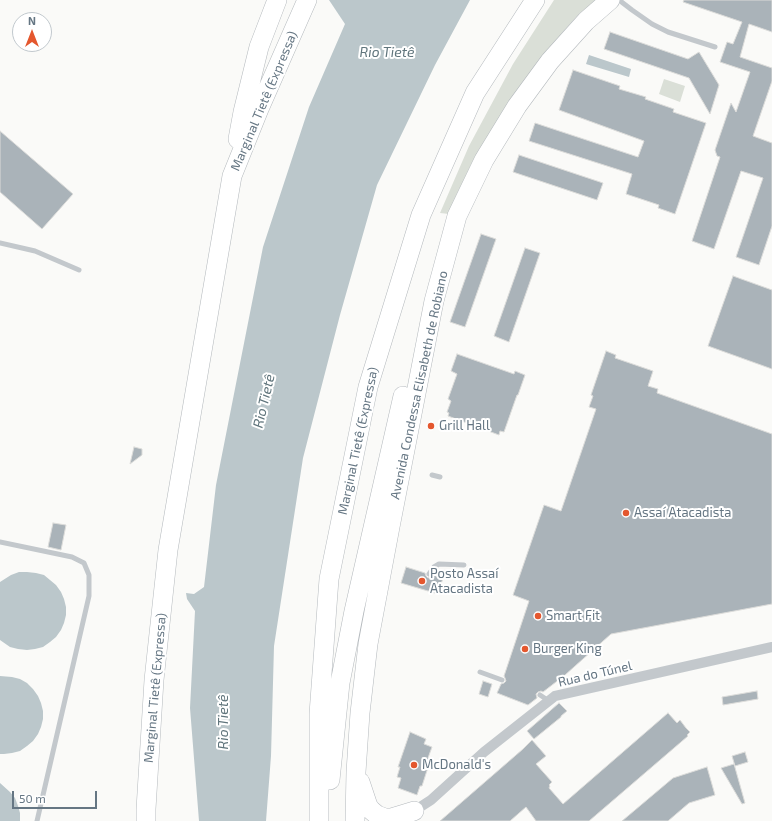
<!DOCTYPE html>
<html>
<head>
<meta charset="utf-8">
<style>
	body { margin:0 }
	#map { position:relative; width:772px; height:821px; overflow:hidden; background:#fafaf8; font-family:"Exo 2",sans-serif }
	canvas { display:block }
	.north { position:absolute; left:12px; top:12px; width:40px; height:40px; box-sizing:border-box; background:#fff; border:1px solid #c1c8cd; border-radius:50%; rotate:0deg; font-size:11px; font-weight:700; line-height:16px; text-align:center; color:#657683 }
	.north::after { content:''; display:block; margin:auto; width:14px; height:18px; background:#e4572e; clip-path:polygon(50% 0,100% 100%,50% 72%,0 100%) }
	.scale { position:absolute; left:12px; top:791px; width:85px; height:18px; box-sizing:border-box; border:2px solid #657683; border-top:0; padding-left:5px; font-size:12px; line-height:14px; white-space:nowrap; color:#657683; -webkit-text-stroke:3px #fff; paint-order:stroke }
</style>
</head>
<body>
<div id="map">
<canvas width="772" height="821"></canvas>
<div class="north">N</div>
<div class="scale">50 m</div>
</div>
<script>
const ctx = document.querySelector('canvas').getContext('2d');
ctx.lineJoin = 'round';
function fill(path, color) {
  ctx.fillStyle = color;
  ctx.fill(path, 'evenodd');
}
function toPath(rows) {
  const path = new Path2D();
  for (const r of rows) {
    path.moveTo(r[0], r[1]);
    for (let i = 2; i < r.length; i += 2) path.lineTo(r[i], r[i + 1]);
  }
  return path;
}
function trace(path, color, width, dash) {
  ctx.strokeStyle = color;
  ctx.lineWidth = width;
  ctx.lineCap = dash ? 'butt' : 'round';
  ctx.setLineDash(dash || []);
  ctx.stroke(path);
}
function drawText(font, color, halo, rows, align = 'center') {
  ctx.font = font + ' "Exo 2",sans-serif';
  ctx.lineWidth = 4;
  ctx.setLineDash([]);
  ctx.textBaseline = 'middle';
  ctx.strokeStyle = halo;
  ctx.fillStyle = color;
  for (const [text, x, y, turn = 0] of rows) {
    ctx.save();
    ctx.translate(x, y);
    ctx.rotate((+turn || 0) * Math.PI / 180);
    ctx.textAlign = isNaN(turn) ? turn : align;
    if (halo) ctx.strokeText(text, 0, 0);
    ctx.fillText(text, 0, 0);
    ctx.restore();
  }
}
fill(toPath([
	[554,0,597,0,578,15,563,32,518,91,488,136,470,167,449,214,440,213,469,146,513,64],
	[664,79,685,86,680,102,659,94]
]), '#dadfd7');
fill(toPath([
	[329,0,470,0,435,65,377,185,340,315,303,458,274,646,271,756,266,821,199,821,190,708,195,611,187,599,186,593,194,594,204,587,216,485,263,247,309,107,345,24],
	[589,55,631,69,629,77,586,64],
	[19,572,27,572,36,573,44,575,56,585,61,592,64,599,66,607,66,615,64,623,61,630,56,637,50,642,43,647,35,649,27,650,18,649,10,647,0,640,0,582,11,575],
	[0,676,12,677,20,679,27,683,33,689,38,696,41,703,43,711,43,719,41,727,38,734,33,741,27,746,20,751,12,753,4,754,0,754],
	[0,783,10,792,15,798,18,806,20,813,20,821,0,821]
]), '#bbc7cb');
const building = toPath([
	[684,0,772,0,772,32,749,24,740,57,772,68,772,81,753,136,772,143,772,226,759,265,736,257,763,178,741,171,714,249,692,241,720,157,717,156,715,150,731,103,736,112,750,72,720,62,727,42,733,44,742,22,683,2,684,0],
	[610,32,688,59,699,52,719,85,710,114,689,78,604,49,610,32],
	[573,70,620,86,619,89,646,97,645,99,674,109,673,112,706,123,675,214,658,208,659,205,626,194,632,174,529,141,535,123,638,157,644,141,559,110,573,70],
	[0,131,73,194,42,229,0,192,0,131],
	[519,155,603,183,597,200,513,172,519,155],
	[481,234,496,239,465,327,450,322,481,234],
	[525,248,540,253,509,342,494,336,525,248],
	[733,276,772,290,772,369,708,346,733,276],
	[606,351,616,355,615,358,653,371,648,386,658,389,657,393,772,434,772,604,611,634,565,675,543,692,541,691,538,692,536,694,537,698,528,705,497,693,501,684,504,683,506,681,505,678,504,676,529,601,513,595,544,505,561,511,596,409,589,407,593,396,591,395,606,351],
	[457,354,514,374,515,371,525,375,518,395,517,395,504,432,500,431,499,435,448,416,449,413,447,412,451,401,448,399,457,374,451,371,457,354],
	[134,447,142,449,142,455,130,464,134,447],
	[53,523,66,525,61,550,48,547,53,523],
	[406,567,425,573,426,576,428,578,431,577,433,575,443,578,438,594,401,583,406,567],
	[483,681,492,684,488,697,479,694,483,681],
	[757,691,758,699,723,705,722,697,757,691],
	[559,703,567,711,561,716,561,717,534,739,527,731,559,703],
	[668,713,677,723,680,720,686,728,690,732,687,735,688,736,589,821,536,821,526,807,510,821,440,821,523,749,532,740,546,756,536,764,552,782,549,785,550,786,549,788,563,804,668,713],
	[410,732,426,739,424,744,432,747,428,758,431,758,422,786,420,786,417,795,398,788,401,778,397,777,400,767,398,767,410,732],
	[745,752,748,762,735,766,732,756,745,752],
	[734,764,745,803,742,804,721,768,734,764],
	[707,767,715,795,689,803,668,821,622,821,673,778,707,767]
]);
fill(building, '#aab3b9');
trace(building, '#dcdcda', 1);
const highway = toPath([
	[238,139,243,112,259,47,277,0],
	[330,780,340,683,354,611,403,396],
	[360,782,368,806,371,810,377,815,385,818,391,818,414,811],
	[146,821,146,809,154,680,168,550,232,176,259,109,307,0],
	[319,821,319,714,329,579,368,387,421,215,475,93,535,0],
	[355,821,356,772,360,713,368,644,390,527,434,301,457,216,484,160,517,106,550,61,586,21,610,0]
]);
trace(highway, '#b4b9bd', 20);
trace(toPath([
	[619,0,632,10,652,24,668,32,715,47],
	[0,243,35,251,79,270],
	[432,475,440,477],
	[0,542,72,557,84,563,89,575,89,596,37,821],
	[429,574,434,567,439,564,464,565],
	[480,672,502,680],
	[540,695,549,701]
]), '#c3c8cc', 5);
trace(toPath([
	[414,811,431,800,484,752,555,696,772,647]
]), '#c3c8cc', 10);
trace(highway, '#fff', 19);
for (const [x, y, r, color] of [
	[431,426,4,"#e4572e"],
	[626,513,4,"#e4572e"],
	[422,581,4,"#e4572e"],
	[538,616,4,"#e4572e"],
	[525,649,4,"#e4572e"],
	[414,765,4,"#e4572e"]
]) {
  const dot = new Path2D();
  dot.arc(x, y, r, 0, 2 * Math.PI);
  ctx.fillStyle = color;
  ctx.fill(dot);
  trace(dot, '#fff', 1.5);
}
drawText('13px', '#657683', '#fff', [
	["Marginal Tietê (Expressa)",264,101,-67],
	["Avenida Condessa Elisabeth de Robiano",419,385,-78],
	["Marginal Tietê (Expressa)",358,441,-78],
	["Rua do Túnel",595,674,-13],
	["Marginal Tietê (Expressa)",155,688,-85]
]);
drawText('13px', '#657683', '#fff', [
	["Grill Hall",439,426],
	["Assaí Atacadista",634,513],
	["Posto Assaí",430,574],
	["Atacadista",430,589],
	["Smart Fit",546,616],
	["Burger King",533,649],
	["McDonald's",422,765]
], 'left');
drawText('italic 14px', '#60757c', '#fff', [
	["Rio Tietê",387,52],
	["Rio Tietê",264,401,-77],
	["Rio Tietê",223,722,-90]
]);
</script>
</body>
</html>
